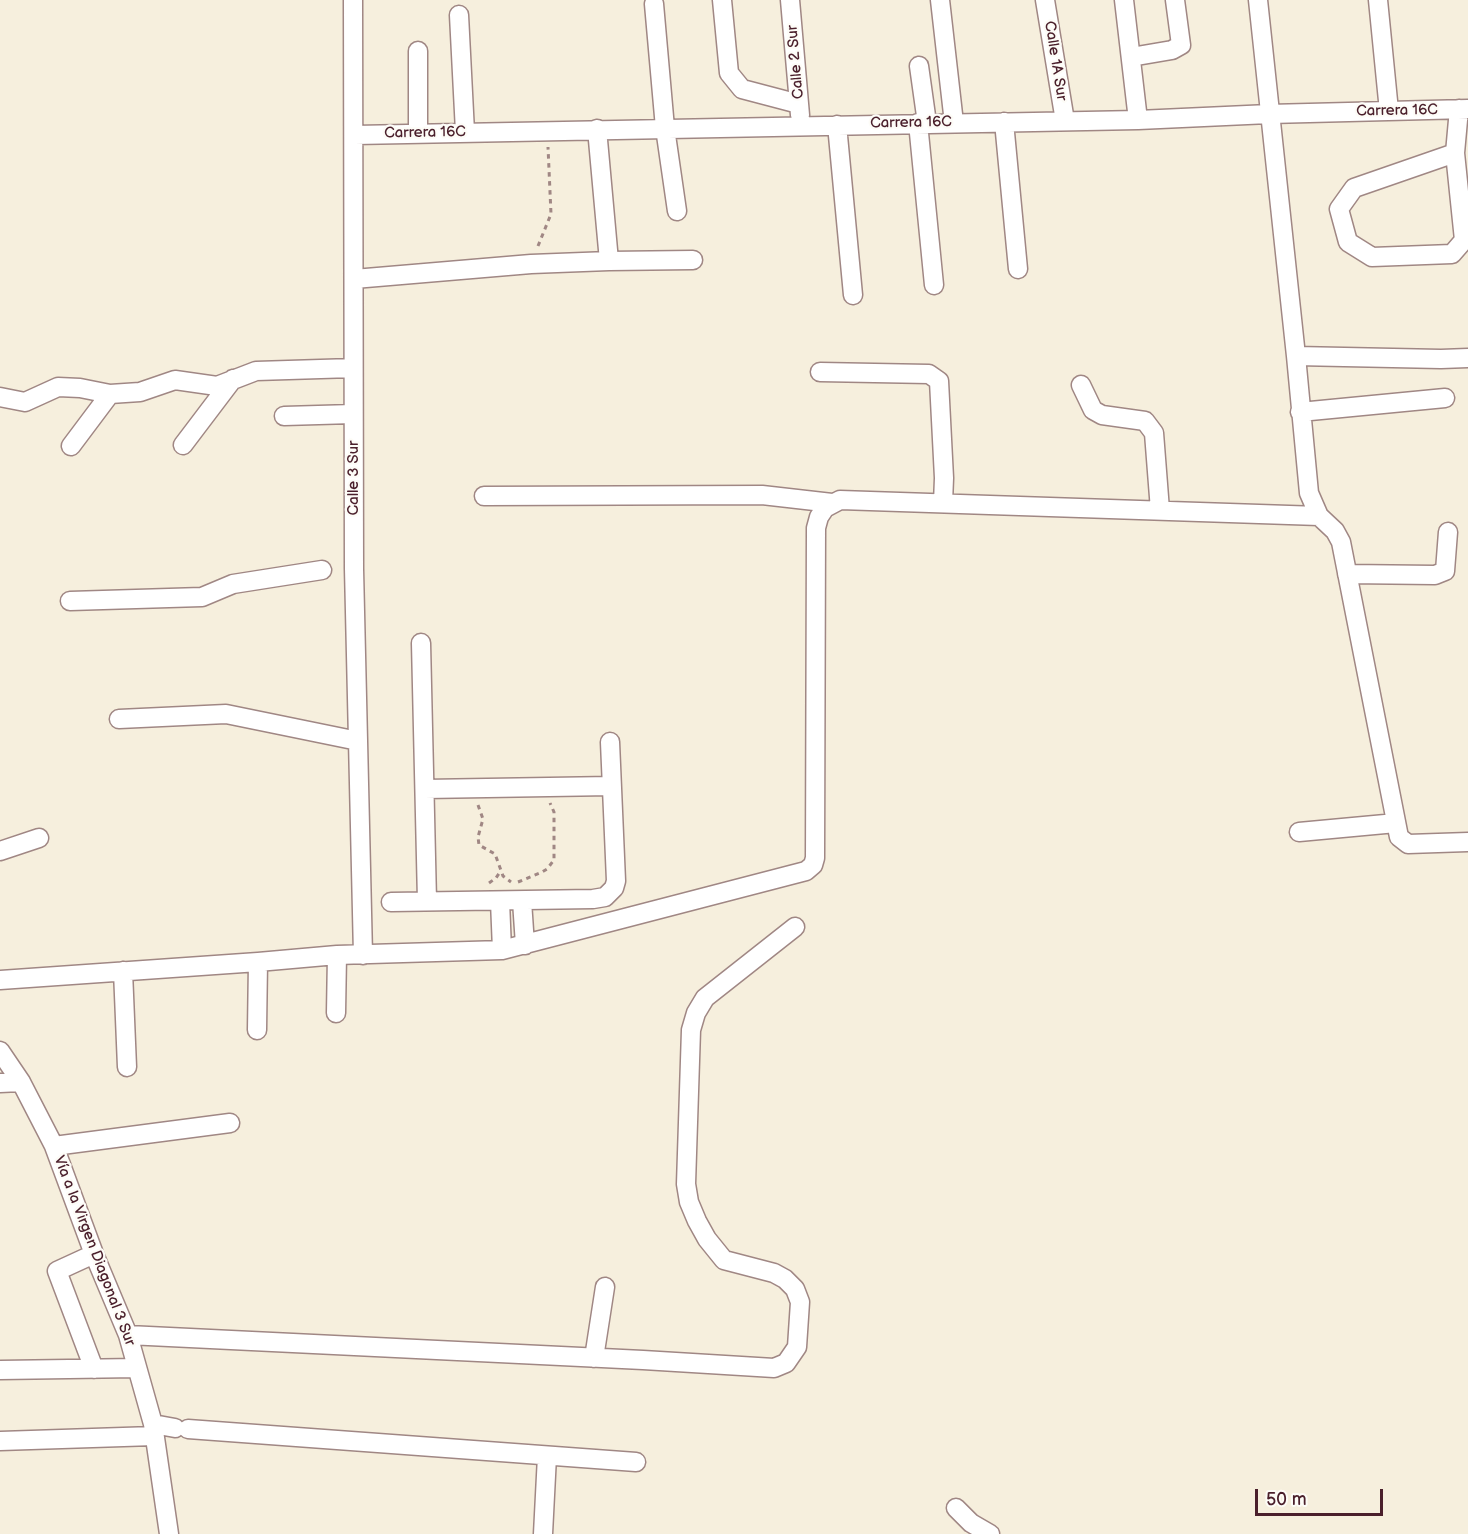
<!DOCTYPE html>
<html>
<head>
<meta charset="utf-8">
<style>
	body { margin:0 }
	#map { position:relative; width:1468px; height:1534px; overflow:hidden; background:#f6efdd; font-family:"Balsamiq Sans",sans-serif }
	canvas { display:block }
	.scale { position:absolute; left:1255px; top:1489px; width:128px; height:27px; box-sizing:border-box; border:3px solid #4a1f2b; border-top:0; padding-left:8px; font-size:18px; line-height:21px; white-space:nowrap; color:#4a1f2b; -webkit-text-stroke:4px #fdfcf7; paint-order:stroke }
</style>
</head>
<body>
<div id="map">
<canvas width="1468" height="1534"></canvas>
<div class="scale">50 m</div>
</div>
<script>
const ctx = document.querySelector('canvas').getContext('2d');
ctx.lineJoin = 'round';
function toPath(rows) {
  const path = new Path2D();
  for (const r of rows) {
    path.moveTo(r[0], r[1]);
    for (let i = 2; i < r.length; i += 2) path.lineTo(r[i], r[i + 1]);
  }
  return path;
}
function trace(path, color, width, dash) {
  ctx.strokeStyle = color;
  ctx.lineWidth = width;
  ctx.lineCap = dash ? 'butt' : 'round';
  ctx.setLineDash(dash || []);
  ctx.stroke(path);
}
function drawText(font, color, halo, rows, align = 'center') {
  ctx.font = font + ' "Balsamiq Sans",sans-serif';
  ctx.lineWidth = 4.5;
  ctx.setLineDash([]);
  ctx.textBaseline = 'middle';
  ctx.strokeStyle = halo;
  ctx.fillStyle = color;
  for (const [text, x, y, turn = 0] of rows) {
    ctx.save();
    ctx.translate(x, y);
    ctx.rotate((+turn || 0) * Math.PI / 180);
    ctx.textAlign = isNaN(turn) ? turn : align;
    if (halo) ctx.strokeText(text, 0, 0);
    ctx.fillText(text, 0, 0);
    ctx.restore();
  }
}
const minor = toPath([
	[353,0,354,569,363,955],
	[722,0,729,73,742,89,799,104],
	[790,0,800,115],
	[940,0,954,123],
	[1045,0,1065,121],
	[1124,0,1138,120],
	[1258,0,1296,356,1309,493,1319,516,1335,531,1341,542,1399,837,1408,844,1468,842],
	[1378,0,1389,111],
	[654,4,665,128,677,211],
	[459,15,465,132],
	[418,51,418,133],
	[1131,57,1172,50,1181,45,1175,0],
	[919,66,927,123],
	[1004,122,1018,269],
	[918,123,934,285],
	[837,125,853,295],
	[597,129,609,261],
	[355,135,1138,120,1269,114,1468,109],
	[1455,153,1354,188,1339,209,1348,242,1372,257,1452,254,1464,240,1455,153,1459,109],
	[354,279,531,264,609,261,693,260],
	[1296,356,1441,359,1468,358],
	[820,372,929,374,939,381,944,478,943,503],
	[1081,385,1093,410,1102,415,1145,421,1154,433,1160,510],
	[0,397,25,402,58,387,80,388,110,394,140,392,175,380,217,386,256,371,353,368],
	[1300,412,1445,398],
	[284,416,353,414],
	[183,445,233,379],
	[71,446,110,394],
	[484,496,762,495,832,503],
	[1347,574,1435,575,1445,571,1448,532],
	[70,601,202,597,233,584,322,570],
	[421,643,427,901],
	[119,719,226,714,358,741],
	[425,789,611,786],
	[1299,832,1396,823],
	[0,851,39,838],
	[500,901,502,950],
	[522,901,525,945],
	[391,902,593,899,605,897,614,888,616,881,610,742],
	[123,971,127,1067],
	[0,980,258,962,337,955,502,950,806,871,813,865,815,858,816,528,819,517,825,508,840,500,1319,516],
	[336,1013,337,955],
	[257,1030,258,962],
	[0,1051,21,1082,54,1146,94,1254,128,1335,153,1424,169,1534],
	[0,1083,21,1082],
	[54,1146,230,1123],
	[94,1254,57,1271,94,1369],
	[128,1335,643,1360,774,1368,786,1363,797,1347,800,1302,795,1289,785,1279,774,1273,724,1260,707,1239,697,1221,689,1202,686,1184,691,1030,696,1013,705,998,795,927],
	[594,1358,605,1287],
	[0,1370,137,1368],
	[153,1424,175,1428],
	[188,1429,636,1462],
	[0,1441,154,1436],
	[956,1508,971,1523,990,1534],
	[543,1534,547,1456]
]);
trace(minor, '#a08784', 21);
trace(toPath([
	[538,246,551,214,548,147],
	[478,805,483,819,478,837,479,845,495,854,503,876,511,882],
	[518,882,542,872,547,869,554,860,554,812,550,803],
	[489,883,496,878,500,872]
]), '#a08784', 3, [4.5, 4.5]);
trace(minor, '#fff', 18);
drawText('15px', '#4a1f2b', '#fdfcf7', [
	["Calle 1A Sur",1055,61,81],
	["Calle 2 Sur",796,62,-95],
	["Carrera 16C",1397,111,-1],
	["Carrera 16C",911,123,-1],
	["Carrera 16C",425,133,-1],
	["Calle 3 Sur",354,478,-90],
	["Vía a la Virgen Diagonal 3 Sur",94,1251,69]
]);
</script>
</body>
</html>
